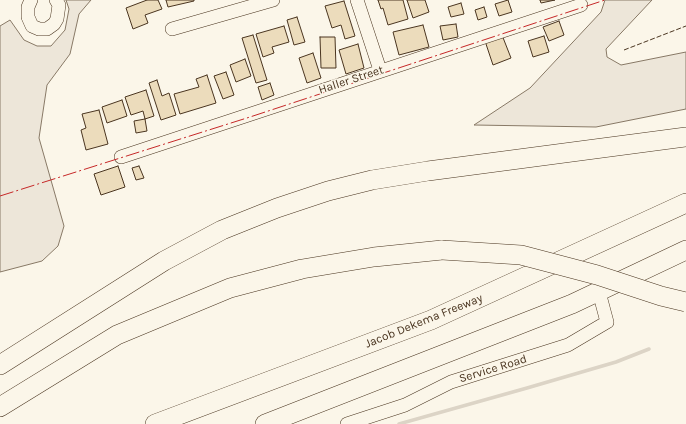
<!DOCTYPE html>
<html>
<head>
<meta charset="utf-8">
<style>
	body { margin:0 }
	canvas { display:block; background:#fbf6e9 }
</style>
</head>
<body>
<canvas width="686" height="424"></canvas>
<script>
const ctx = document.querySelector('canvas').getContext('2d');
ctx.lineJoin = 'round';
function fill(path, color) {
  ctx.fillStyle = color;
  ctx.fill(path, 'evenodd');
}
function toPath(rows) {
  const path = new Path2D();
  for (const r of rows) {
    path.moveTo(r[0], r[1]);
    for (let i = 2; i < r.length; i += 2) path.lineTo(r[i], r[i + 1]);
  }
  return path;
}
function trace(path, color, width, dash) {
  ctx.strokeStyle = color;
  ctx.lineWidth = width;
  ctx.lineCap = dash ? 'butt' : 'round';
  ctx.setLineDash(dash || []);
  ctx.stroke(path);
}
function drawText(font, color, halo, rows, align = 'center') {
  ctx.font = font + ' Karla,sans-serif';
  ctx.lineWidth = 3;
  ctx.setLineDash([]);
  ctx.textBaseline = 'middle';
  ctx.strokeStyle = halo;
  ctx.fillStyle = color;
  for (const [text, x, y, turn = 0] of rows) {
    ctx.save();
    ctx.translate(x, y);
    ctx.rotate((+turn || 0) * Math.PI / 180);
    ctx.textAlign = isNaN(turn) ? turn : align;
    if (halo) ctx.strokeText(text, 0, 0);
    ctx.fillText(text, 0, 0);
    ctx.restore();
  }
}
const green = toPath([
	[66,0,91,0,79,14,70,54,47,85,39,138,64,226,58,246,42,261,0,272,0,26,10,20,24,40,37,46,51,46,65,30,69,9,66,0],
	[605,0,652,0,606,49,607,57,621,65,686,52,686,109,596,127,474,125,530,88,601,12,605,0]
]);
fill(green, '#ede6d9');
trace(green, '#887966', 1);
trace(toPath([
	[399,424,527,388,616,362,649,349]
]), '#dcd4c6', 3.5);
const building = toPath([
	[147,0,158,0,162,9,145,15,148,23,133,29,126,8,147,0],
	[166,0,194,0,194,1,168,7,166,0],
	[378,0,403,0,408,19,388,25,383,8,381,9,378,0],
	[407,0,425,0,429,12,413,18,407,0],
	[508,0,512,12,499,16,495,4,508,0],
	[540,0,555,0,541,3,540,0],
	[344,1,355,36,345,39,341,25,332,28,325,6,344,1],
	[461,3,464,14,451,17,448,7,461,3],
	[484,7,487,17,478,20,475,10,484,7],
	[297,17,305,42,294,45,287,20,297,17],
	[559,21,564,35,549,41,543,27,559,21],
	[456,24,458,37,443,40,440,26,456,24],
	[423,25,429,47,399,55,393,32,423,25],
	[284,26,289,42,272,47,274,53,263,57,256,34,284,26],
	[253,35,267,80,256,83,242,38,253,35],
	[502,35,511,58,493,65,485,41,502,35],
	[544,36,549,52,533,57,528,41,544,36],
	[320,37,335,37,336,68,321,68,320,37],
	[358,44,364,68,346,74,339,50,358,44],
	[313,53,321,78,307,83,299,58,313,53],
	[245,59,251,76,236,82,230,65,245,59],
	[226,72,234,95,223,99,214,76,226,72],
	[207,75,216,103,180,114,174,94,199,87,196,79,207,75],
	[157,80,162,96,169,93,176,115,161,120,149,83,157,80],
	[270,83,274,95,262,100,258,87,270,83],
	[146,90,154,116,145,119,143,111,131,115,125,97,146,90],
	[122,100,127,116,107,123,102,107,122,100],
	[99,110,108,144,86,150,81,130,86,128,82,114,99,110],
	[145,119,147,131,136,133,134,121,145,119],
	[118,166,125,187,101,195,94,174,118,166],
	[139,166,144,178,136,180,132,168,139,166]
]);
fill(building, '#ecdcbc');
trace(building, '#4a3520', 1);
const minor = toPath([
	[31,0,28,7,28,17,32,26,39,29,47,29,54,24,57,19,59,5,56,0],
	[357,0,380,70],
	[172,29,273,0],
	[121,157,581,5],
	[347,424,405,405,451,382,568,345,607,322,599,292]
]);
const highway = toPath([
	[0,365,164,261,222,230,277,208,328,191,372,180,428,171,686,137],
	[0,407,117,335,230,288,302,269,374,257,442,250],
	[155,424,431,320,686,203],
	[265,424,572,304,686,250]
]);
trace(minor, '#4a3520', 14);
trace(highway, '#4a3520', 20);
trace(minor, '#fbf6e9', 13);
trace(highway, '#fbf6e9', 19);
const highwayBridge = toPath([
	[442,250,521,255,597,275,661,296,686,302]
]);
trace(highwayBridge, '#4a3520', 20, []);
trace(highwayBridge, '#fbf6e9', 19);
trace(toPath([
	[624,50,686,26]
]), '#4a3520', 1, [5, 2]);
trace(toPath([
	[0,196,250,117,605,0]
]), '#c62828', 1, [14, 3, 2, 3]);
drawText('12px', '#4a3520', '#fbf6e9', [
	["Haller Street",351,80,-18],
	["Jacob Dekema Freeway",424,321,-22],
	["Service Road",493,369,-17]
]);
</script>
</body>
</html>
